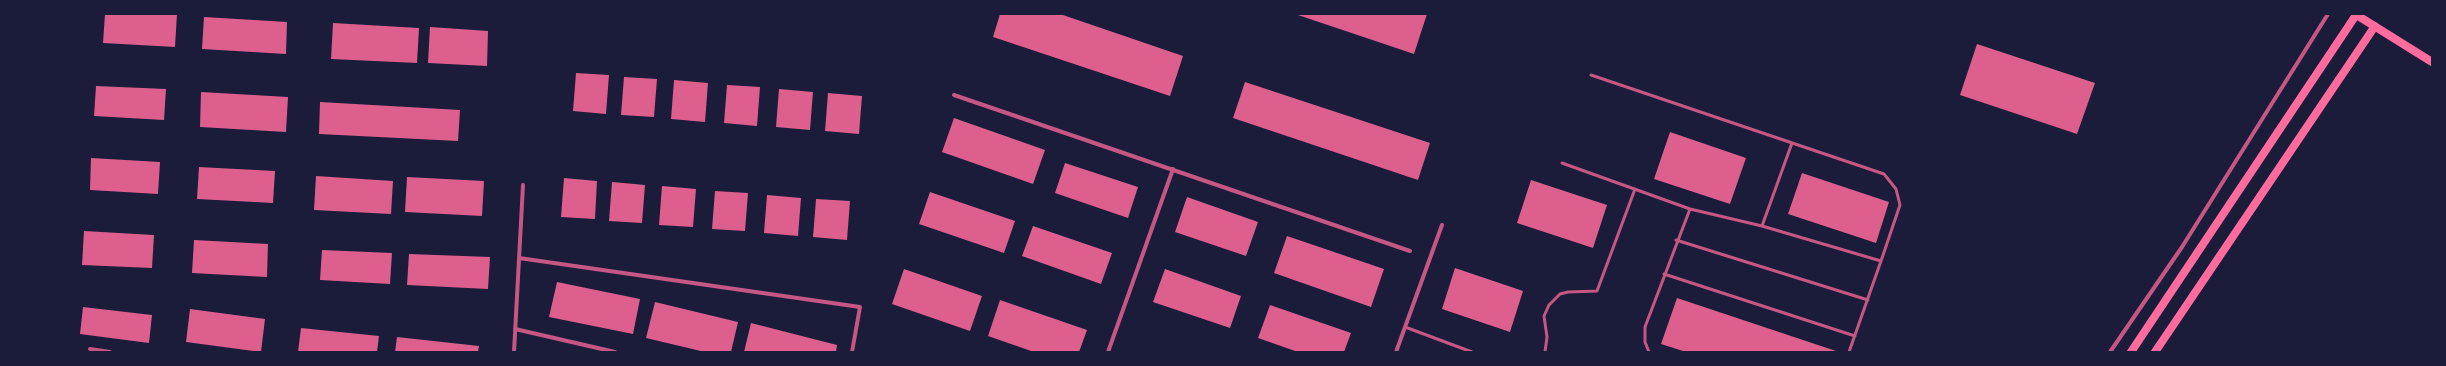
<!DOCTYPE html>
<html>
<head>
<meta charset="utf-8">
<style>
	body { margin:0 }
	#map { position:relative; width:2446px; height:366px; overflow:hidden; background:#1b1b3a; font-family:Commissioner,sans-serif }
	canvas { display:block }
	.frame { position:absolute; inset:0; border:15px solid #1b1b3a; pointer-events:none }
</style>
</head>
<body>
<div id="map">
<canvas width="2446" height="366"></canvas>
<div class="frame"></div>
</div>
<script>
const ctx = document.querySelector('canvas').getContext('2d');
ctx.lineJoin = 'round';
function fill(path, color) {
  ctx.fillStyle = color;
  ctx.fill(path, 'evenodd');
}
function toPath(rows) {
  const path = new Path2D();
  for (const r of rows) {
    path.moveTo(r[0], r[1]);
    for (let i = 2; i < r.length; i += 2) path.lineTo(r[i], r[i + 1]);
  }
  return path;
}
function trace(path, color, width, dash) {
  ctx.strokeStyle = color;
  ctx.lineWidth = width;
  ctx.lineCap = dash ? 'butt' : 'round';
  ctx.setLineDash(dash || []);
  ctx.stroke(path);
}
fill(toPath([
	[105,14,177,14,175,47,103,43],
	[1000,14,1060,14,1183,56,1170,96,993,37],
	[1295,14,1427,14,1414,54],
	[204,17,287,22,286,54,202,49],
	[333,23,419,28,417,63,331,59],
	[430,27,488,31,487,66,428,63],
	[1977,44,2095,83,2077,134,1960,95],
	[576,73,609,75,606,114,573,111],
	[624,77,657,79,654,117,621,115],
	[674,80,708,83,705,122,671,119],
	[1245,82,1430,143,1418,180,1233,118],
	[727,85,760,87,757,126,724,123],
	[96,86,166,89,164,120,94,116],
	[779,89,813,92,810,130,776,127],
	[201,92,288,97,286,132,200,127],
	[828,93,862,96,859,134,825,131],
	[320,102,460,110,458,141,319,134],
	[954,118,1045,150,1033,184,942,152],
	[1670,132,1746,158,1730,204,1654,179],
	[91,158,160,162,158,194,90,190],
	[1065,163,1138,187,1128,218,1055,193],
	[199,167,275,171,273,203,197,199],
	[1802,173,1889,202,1876,243,1788,214],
	[316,176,393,181,391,214,314,210],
	[407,177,484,181,482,216,405,212],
	[564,178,597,181,595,219,561,217],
	[1531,180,1607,205,1593,248,1517,223],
	[612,182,645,185,642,223,609,221],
	[662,186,696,189,693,227,659,225],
	[715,191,748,193,745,231,712,229],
	[930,192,1015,221,1004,253,919,224],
	[767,195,801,198,798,236,764,233],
	[1187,197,1258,222,1246,256,1175,232],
	[816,199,850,201,847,240,813,237],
	[1033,226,1112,253,1101,284,1022,256],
	[84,231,154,235,152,268,82,265],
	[1287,236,1384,269,1371,307,1274,273],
	[194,240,268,244,267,277,192,273],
	[322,250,392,253,390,284,320,280],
	[409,254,490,257,488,289,407,285],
	[1455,268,1523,291,1510,332,1442,309],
	[904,269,982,296,970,331,892,304],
	[1165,269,1241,296,1230,328,1153,302],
	[557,282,640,299,633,334,549,317],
	[1677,298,1836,351,1835,352,1686,352,1661,344],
	[1000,300,1087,330,1079,352,1034,352,988,336],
	[655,302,738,322,731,352,705,352,646,338],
	[1270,305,1351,333,1344,352,1298,352,1258,338],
	[83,307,152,315,149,343,80,334],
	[190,309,265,319,261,352,186,342],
	[751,323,837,345,836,352,744,352],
	[301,328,379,336,377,352,298,352],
	[397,337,479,346,478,352,395,352]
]), '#dd5f8e');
trace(toPath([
	[1591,75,1884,174,1896,189,1900,205,1881,261],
	[1562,163,1690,209],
	[1762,226,1792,143],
	[1676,240,1868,300],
	[1664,274,1855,336],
	[1405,327,1472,352],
	[1545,352,1547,337,1544,316,1549,305,1560,294,1568,292,1597,291,1635,189],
	[1649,352,1645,342,1645,327,1690,209,1762,226,1881,261,1849,352]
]), '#c65784', 3);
trace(toPath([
	[954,95,1410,251],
	[519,258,860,307,852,352],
	[515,329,615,352],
	[90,349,110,352],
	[514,352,523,185],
	[1108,352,1173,169],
	[1396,352,1442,225],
	[2110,352,2182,247,2328,14]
]), '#c65784', 4);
trace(toPath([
	[2355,14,2432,62],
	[2131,352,2356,15],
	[2155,352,2375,26]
]), '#ff6b9d', 8);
</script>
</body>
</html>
